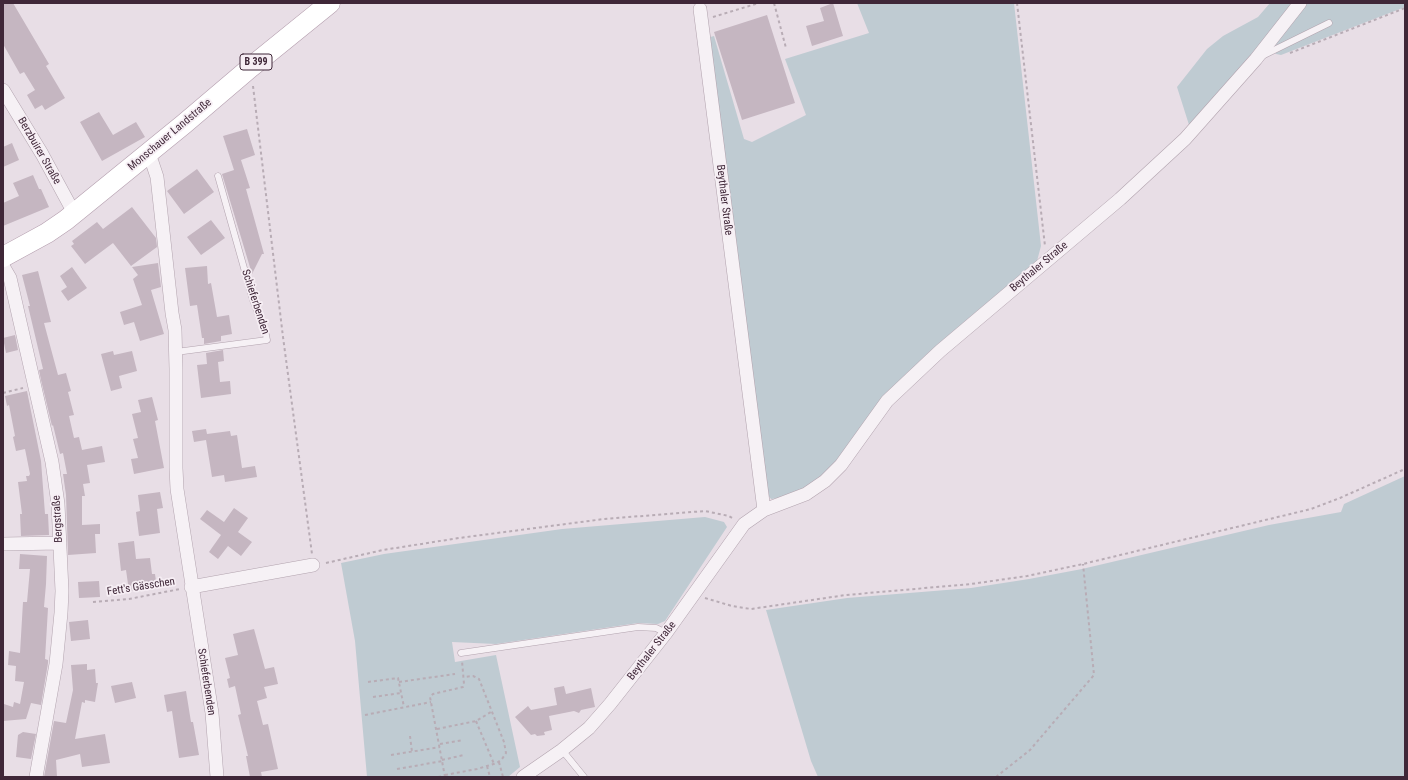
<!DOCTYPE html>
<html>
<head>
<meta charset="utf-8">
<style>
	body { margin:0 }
	#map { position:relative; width:1408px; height:780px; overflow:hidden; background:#e8dee6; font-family:"Roboto Condensed",sans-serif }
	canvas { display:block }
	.frame { position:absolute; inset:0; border:4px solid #3f2738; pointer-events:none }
</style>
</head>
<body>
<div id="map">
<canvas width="1408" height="780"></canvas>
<div class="frame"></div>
</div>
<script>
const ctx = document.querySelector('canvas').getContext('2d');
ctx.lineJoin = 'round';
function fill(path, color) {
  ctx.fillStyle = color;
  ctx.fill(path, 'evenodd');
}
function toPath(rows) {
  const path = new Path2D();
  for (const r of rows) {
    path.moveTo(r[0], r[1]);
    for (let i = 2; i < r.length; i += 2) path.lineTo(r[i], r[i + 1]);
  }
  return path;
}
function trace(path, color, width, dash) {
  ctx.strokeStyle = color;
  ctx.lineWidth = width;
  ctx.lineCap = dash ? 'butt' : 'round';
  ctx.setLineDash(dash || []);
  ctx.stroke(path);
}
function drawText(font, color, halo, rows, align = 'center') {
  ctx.font = font + ' "Roboto Condensed",sans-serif';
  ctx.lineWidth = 3.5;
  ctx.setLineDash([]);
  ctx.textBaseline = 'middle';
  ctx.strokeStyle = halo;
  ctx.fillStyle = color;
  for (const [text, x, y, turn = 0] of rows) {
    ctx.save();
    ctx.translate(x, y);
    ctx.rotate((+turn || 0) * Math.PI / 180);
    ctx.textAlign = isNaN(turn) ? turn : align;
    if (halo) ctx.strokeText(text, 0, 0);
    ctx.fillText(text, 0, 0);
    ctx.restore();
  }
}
fill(toPath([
	[857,3,1014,3,1041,246,1037,261,936,346,883,396,837,460,822,476,803,489,780,498,771,499,765,491,707,38,714,36,744,139,752,142,806,115,785,59,869,33],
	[1270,3,1295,3,1190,128,1177,87,1207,49,1223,36,1258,17],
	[1303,3,1405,3,1405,7,1281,55,1276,54,1272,50,1272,45],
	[1405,476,1405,777,818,777,811,761,766,610,847,598,971,588,1029,579,1082,569,1269,525,1341,512,1344,504],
	[705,517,724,522,727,527,665,621,658,624,638,623,496,644,452,642,455,662,496,655,520,767,508,777,367,777,355,641,341,563,384,554,562,529]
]), '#bfcbd2');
fill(toPath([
	[3,3,13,3,49,64,46,66,65,98,45,110,42,105,35,109,27,95,35,90,24,72,20,74,3,44],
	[833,3,843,36,812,46,806,26,824,21,820,8],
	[767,15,795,103,742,120,714,32],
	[99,112,113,135,136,122,145,137,102,161,80,122],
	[247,129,255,155,241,160,250,188,246,189,264,254,262,254,252,274,222,174,234,170,223,136],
	[12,143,19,160,3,167,3,147],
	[197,169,214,192,184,214,167,191],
	[33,175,39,189,41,189,49,207,3,226,3,203,19,196,13,183],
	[132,207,156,238,157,247,131,266,113,243,85,264,71,246,74,244,72,241,97,222,103,229],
	[211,220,225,238,201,255,187,237],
	[158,263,161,287,151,290,164,334,140,341,134,322,124,325,120,312,142,305,133,279,138,275,132,267],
	[207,266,208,284,211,283,217,317,229,315,232,334,221,336,221,341,204,344,204,338,202,338,197,305,190,306,185,268],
	[72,267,87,288,68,301,61,291,67,287,60,276],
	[38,271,51,322,44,323,58,375,66,373,71,391,68,392,74,415,69,416,74,438,79,437,82,450,102,446,105,462,87,465,90,483,83,484,85,496,82,496,82,525,100,524,100,534,95,534,96,553,68,555,66,495,63,474,67,474,63,453,60,454,53,425,52,426,41,380,39,370,43,369,28,306,30,306,22,275],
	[15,335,18,350,6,353,3,338],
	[223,350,224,361,218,362,220,382,230,381,231,394,201,398,197,365,207,364,206,353],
	[113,351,114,355,132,351,137,371,119,376,122,388,111,391,101,354],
	[27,391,41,461,45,514,48,514,49,535,21,536,20,514,22,514,18,482,27,481,26,476,29,476,30,474,25,449,16,451,13,437,15,436,9,405,7,406,5,396],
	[152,397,158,420,155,421,164,468,134,474,131,459,138,458,133,439,138,438,132,414,141,412,138,400],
	[206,429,207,434,230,431,231,436,237,435,242,468,255,466,257,477,225,482,224,475,212,477,206,440,194,442,192,431],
	[160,492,163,508,157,509,160,533,139,536,136,512,140,511,138,495],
	[234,508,248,518,238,532,252,542,241,556,228,546,218,559,209,552,221,535,200,519,207,510,224,522],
	[134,541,136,559,150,558,152,574,155,574,157,588,129,591,126,570,121,571,118,543],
	[20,554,47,556,46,584,44,607,48,608,45,659,48,660,48,663,41,705,31,703,26,719,3,721,4,704,13,707,14,702,20,704,24,682,15,681,16,666,8,665,9,651,20,653,23,602,27,602,30,569,19,569],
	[99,581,100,597,79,598,78,582],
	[88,620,90,639,71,641,69,622],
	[254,629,265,669,274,667,278,684,264,687,267,698,257,701,263,725,268,724,278,769,261,772,262,777,250,777,246,756,248,756,238,715,241,714,235,686,229,688,227,679,230,678,225,658,238,655,233,634],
	[87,664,87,670,95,669,96,683,98,683,95,702,85,700,85,703,82,702,75,739,105,734,110,763,82,767,80,754,56,760,57,777,44,777,54,721,66,723,73,690,71,665],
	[132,682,136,698,115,703,111,686],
	[564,686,566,694,591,688,595,707,581,710,579,713,574,711,549,716,552,730,544,732,545,735,537,736,535,734,531,735,515,717,528,706,531,710,557,705,554,688],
	[186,691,191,722,193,722,199,755,179,758,172,711,167,712,164,695],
	[23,732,36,734,31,759,16,757,18,735]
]), '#c5b6c1');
const service = toPath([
	[1262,56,1329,23],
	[176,352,267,340,266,335,253,300,218,176],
	[461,653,638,627,656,628,666,633],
	[562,750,584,777]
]);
const minor = toPath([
	[700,9,764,510],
	[3,90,42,154,74,213],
	[147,154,152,162,157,177,172,313,175,330,176,369,176,468,177,489,212,713,217,777],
	[3,266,10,278,52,462,58,504,62,591,61,613,56,664,36,777],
	[3,544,60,543],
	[191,587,313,565],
	[523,777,562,750,589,728,610,704,666,633,744,524,764,510,806,494,825,481,841,465,887,401,940,351,1120,199,1185,139,1256,59,1300,3]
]);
const primary = toPath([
	[3,257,47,233,66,220,184,124,251,67,330,3]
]);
trace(service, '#b2a3ae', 7);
trace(minor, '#b2a3ae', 14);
trace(primary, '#b49eae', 21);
trace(toPath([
	[774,3,786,48],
	[1017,3,1045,246],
	[713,17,759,3],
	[1290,53,1405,8],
	[253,86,283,337,312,554],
	[3,393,23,388],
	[326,563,383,550,459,538,604,519,705,511,729,516,734,519],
	[705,598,732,606,751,609,846,595,971,584,1027,576,1083,564,1311,509,1340,498,1405,469],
	[93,602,129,599,180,589],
	[368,682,398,678,404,707],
	[399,682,455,674],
	[373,697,401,693],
	[365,715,431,702],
	[476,721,494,764],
	[437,729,476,721,491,712],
	[410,736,412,752],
	[440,744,463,740],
	[391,755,440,747],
	[442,760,464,755],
	[499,762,503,777],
	[487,766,490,777],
	[397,769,443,761],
	[445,775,477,769,497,763,502,759,506,753,504,742,479,679,473,676,464,677],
	[438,777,445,776],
	[445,777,430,697,433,694,463,687,464,684,462,661],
	[996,777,1030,750,1094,675,1083,564]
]), '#b8acb5', 2, [3, 3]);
trace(service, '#f6f1f5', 6);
trace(minor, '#f6f1f5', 13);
trace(primary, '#fff', 20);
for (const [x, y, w] of [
	[256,62,32]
]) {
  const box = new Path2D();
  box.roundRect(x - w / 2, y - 8, w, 16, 3);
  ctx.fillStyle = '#f6eef4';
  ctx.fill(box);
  trace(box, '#3f2738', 1);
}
drawText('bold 10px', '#3f2738', null, [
	["B 399",256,62]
]);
drawText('11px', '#3f2738', '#f6eef4', [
	["Monschauer Landstraße",170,135,-40],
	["Berzbuirer Straße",39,151,60],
	["Beythaler Straße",724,200,83],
	["Beythaler Straße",1039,267,-40],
	["Schieferbenden",255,302,72],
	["Bergstraße",58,519,-93],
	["Fett's Gässchen",141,587,-9],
	["Beythaler Straße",652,651,-52],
	["Schieferbenden",206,682,81]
]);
</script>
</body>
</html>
